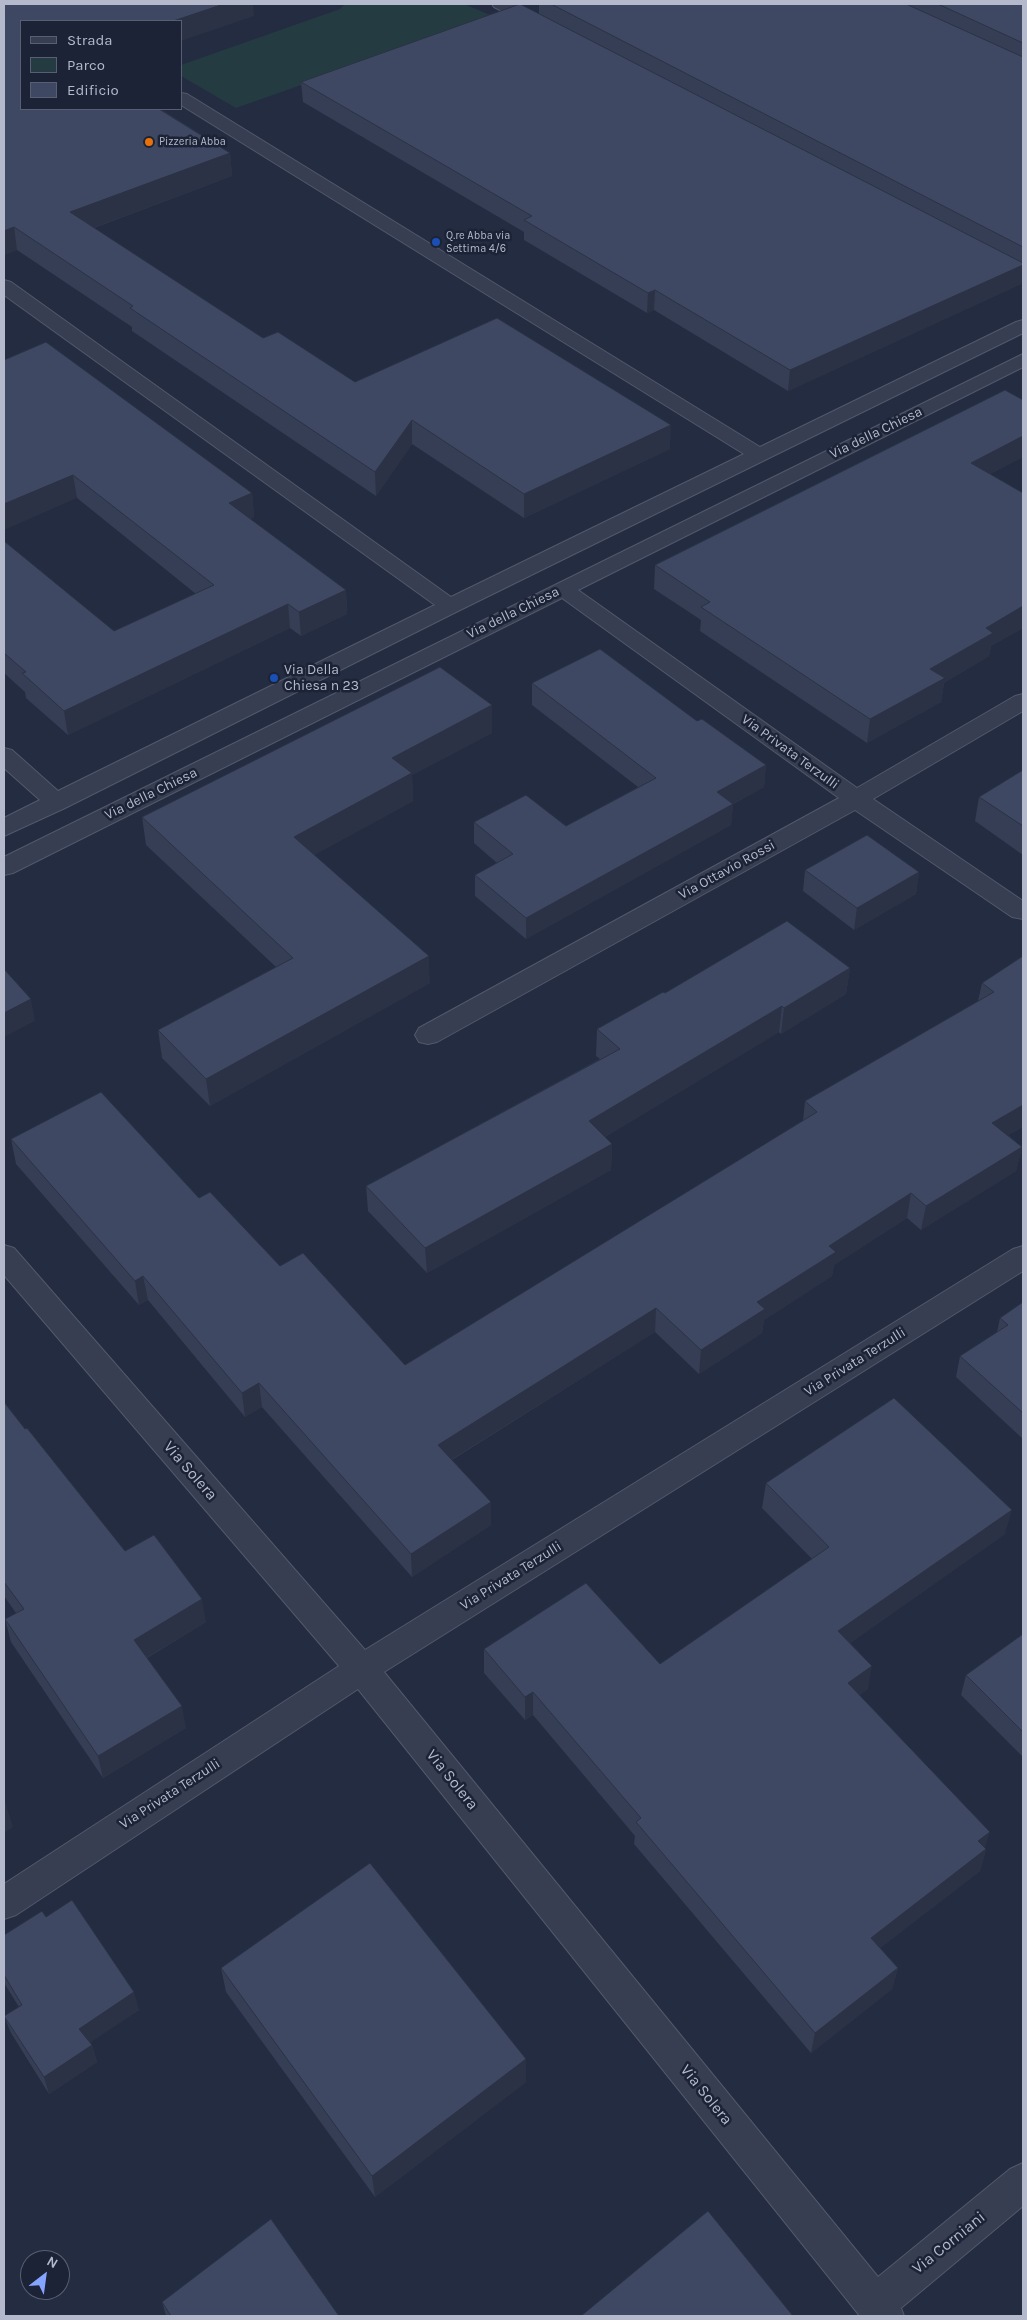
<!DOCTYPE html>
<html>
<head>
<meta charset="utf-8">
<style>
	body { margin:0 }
	#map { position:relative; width:1027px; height:2320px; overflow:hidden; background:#232c41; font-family:Karla,sans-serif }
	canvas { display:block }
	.frame { position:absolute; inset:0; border:5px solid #b4bacb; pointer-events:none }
	.legend { position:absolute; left:20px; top:20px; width:162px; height:90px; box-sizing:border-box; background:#1c2336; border:1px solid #595f72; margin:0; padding:6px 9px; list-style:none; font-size:15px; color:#b4bacb }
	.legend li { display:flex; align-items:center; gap:10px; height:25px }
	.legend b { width:25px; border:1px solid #595f72 }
	.north { position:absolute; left:20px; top:2250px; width:50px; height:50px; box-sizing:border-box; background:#1c2336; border:1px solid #595f72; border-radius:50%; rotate:30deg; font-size:14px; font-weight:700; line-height:20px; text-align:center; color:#b4bacb }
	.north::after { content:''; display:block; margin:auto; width:18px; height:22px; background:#85a4ff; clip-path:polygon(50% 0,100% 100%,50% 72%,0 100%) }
</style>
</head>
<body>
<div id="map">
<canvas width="1027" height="2320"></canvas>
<div class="frame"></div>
<ul class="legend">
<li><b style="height:6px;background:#373e51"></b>Strada</li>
<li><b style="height:14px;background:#253b42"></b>Parco</li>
<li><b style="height:14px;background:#3e4862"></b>Edificio</li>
</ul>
<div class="north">N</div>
</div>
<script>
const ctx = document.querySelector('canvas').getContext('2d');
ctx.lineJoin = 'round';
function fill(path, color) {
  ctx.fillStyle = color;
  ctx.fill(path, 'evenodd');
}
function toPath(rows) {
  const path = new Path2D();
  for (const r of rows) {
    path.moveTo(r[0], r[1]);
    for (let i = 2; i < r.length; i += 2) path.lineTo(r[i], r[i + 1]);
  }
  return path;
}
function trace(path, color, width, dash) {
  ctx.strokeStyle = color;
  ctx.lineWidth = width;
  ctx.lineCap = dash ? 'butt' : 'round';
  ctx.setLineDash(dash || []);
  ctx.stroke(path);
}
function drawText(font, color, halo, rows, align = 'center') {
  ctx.font = font + ' Karla,sans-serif';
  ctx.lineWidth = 5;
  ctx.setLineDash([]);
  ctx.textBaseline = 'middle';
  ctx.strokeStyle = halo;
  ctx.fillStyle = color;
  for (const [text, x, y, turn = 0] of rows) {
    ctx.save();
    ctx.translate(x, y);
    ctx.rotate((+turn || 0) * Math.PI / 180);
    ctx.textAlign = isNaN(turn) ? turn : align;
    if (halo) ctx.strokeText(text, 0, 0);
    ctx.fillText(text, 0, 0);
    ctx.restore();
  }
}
fill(toPath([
	[345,4,464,4,495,17,236,108,181,76,181,65,340,9]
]), '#253b42');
const minor = toPath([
	[492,4,512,4,547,22,549,25,547,28,541,30,535,28,494,7,492,4],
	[181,93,187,94,760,447,1016,322,1023,320,1023,333,458,611,65,808,4,836,4,818,40,800,4,768,4,748,12,750,58,791,435,605,4,295,4,280,11,282,451,597,744,454,181,105,181,93],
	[1023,354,1023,367,578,590,857,788,1015,696,1023,694,1023,711,873,799,1023,901,1023,919,1012,917,855,810,437,1042,428,1044,419,1042,415,1035,419,1028,839,798,562,598,13,873,4,875,4,857,1023,354],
	[4,1245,14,1248,365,1650,1013,1249,1023,1246,1023,1271,384,1672,878,2277,1010,2169,1023,2163,1023,2206,901,2308,904,2316,860,2316,358,1689,16,1915,4,1919,4,1884,339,1666,4,1275,4,1245]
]);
trace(minor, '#52596b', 2);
fill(minor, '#373e51');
fill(toPath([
	[4,4,254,16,21,21,230,153,232,176,94,228,263,338,355,382,670,449,524,518,412,444,376,496,132,331,132,327,17,250,4,255],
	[539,4,1023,4,1023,273,1021,284,788,391,654,310,647,313,524,240,524,232,303,102,301,82,539,14],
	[4,360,252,493,254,517,250,519,346,590,347,614,301,636,290,628,68,735,26,698,25,692,4,673,4,541,114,631,196,594,77,498],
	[1023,400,1023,457,990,474,1023,493,1023,628,991,646,989,656,944,683,941,702,867,743,700,631,701,620,654,589,655,565],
	[532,683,697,721,766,765,764,787,733,804,731,825,526,939,475,896,475,875,497,863,474,843,474,822,566,826,638,787,532,705],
	[492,705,492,733,412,775,413,801,314,855,430,983,210,1106,162,1058,158,1030,276,967,146,845,142,817],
	[1023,770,1023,855,975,821,979,797],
	[805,870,919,872,916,894,854,930,803,891],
	[1023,956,1023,1127,1008,1135,1022,1147,1016,1171,921,1230,907,1218,834,1265,832,1276,764,1320,762,1333,699,1374,655,1332,452,1460,491,1525,412,1577,262,1407,245,1417,148,1300,139,1305,16,1164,11,1139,199,1198,280,1266,405,1365,803,1121,805,1101,978,1001,982,983],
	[850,968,846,994,781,1034,779,1032,605,1137,612,1144,611,1170,427,1273,368,1211,366,1186,600,1059,596,1056,597,1029,665,993],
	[1023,1302,1023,1439,956,1377,960,1356,997,1332,1000,1318],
	[4,1402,25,1429,125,1551,206,1622,147,1658,186,1728,103,1778,11,1642,5,1619,16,1613,4,1596],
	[766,1483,1005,1534,850,1643,868,1689,859,1695,986,1849,980,1871,880,1948,898,1968,892,1989,811,2053,634,1844,635,1836,533,1715,525,1720,484,1673,484,1649,660,1664,812,1559,762,1508],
	[1023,1634,1023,1757,961,1695,966,1675],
	[46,1917,139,2010,90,2042,92,2045,97,2062,49,2094,11,2033,4,2016,19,2007,4,1983,4,1935],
	[221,1968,526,2082,375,2197,226,1992],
	[162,2302,339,2316,166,2316]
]), '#353e54');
fill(toPath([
	[224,4,253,4,254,16,181,41,181,21,173,21],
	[230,153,232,176,74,235,70,212],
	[14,227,17,250,4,255,4,231],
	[1023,265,1023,273,1021,284,788,391,790,370],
	[655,290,654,310,647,313,648,293],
	[412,420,412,444,376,496,375,472],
	[671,425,670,449,524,518,524,494],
	[1023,436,1023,457,967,486,971,463],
	[73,475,77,498,4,530,4,504],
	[252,493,254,517,231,527,229,503],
	[346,590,347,614,301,636,299,612],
	[288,604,290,628,68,735,64,711],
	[1023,606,1023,628,991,646,989,656,944,683,941,702,867,743,870,719,930,669,986,628],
	[492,705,492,733,412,775,413,801,296,865,294,837,392,758],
	[766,765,764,787,715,813,717,792],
	[733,804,731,825,526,939,526,918],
	[919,872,916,894,854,930,857,908],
	[429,956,430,983,210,1106,206,1079],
	[850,968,846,994,781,1034,784,1008],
	[31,999,35,1021,4,1037,4,1013],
	[782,1006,779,1032,588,1147,589,1121],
	[1023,1105,1023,1127,987,1147,992,1123],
	[612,1144,611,1170,427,1273,425,1248],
	[1022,1147,1016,1171,921,1230,926,1206],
	[911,1193,907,1218,834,1265,832,1276,764,1320,762,1333,699,1374,701,1350,757,1302,829,1246],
	[143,1276,148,1300,139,1305,135,1281],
	[656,1308,655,1332,438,1468,438,1445],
	[259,1383,262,1407,245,1417,242,1393],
	[491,1502,491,1525,412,1577,411,1554],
	[1012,1510,1005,1534,833,1655,838,1631],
	[202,1599,206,1622,139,1662,134,1640],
	[872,1666,868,1689,843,1707,848,1683],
	[533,1692,533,1715,525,1720,525,1697],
	[182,1706,186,1728,103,1778,98,1756],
	[4,1802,5,1802,13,1827,4,1833],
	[990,1832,984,1851,986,1849,980,1871,866,1959,871,1938,978,1841],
	[898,1968,892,1989,811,2053,815,2033],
	[134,1992,139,2010,85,2046,79,2029],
	[92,2045,97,2062,49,2094,44,2077],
	[526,2059,526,2082,375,2197,372,2176]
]), '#2b3245');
const building = toPath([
	[4,4,224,4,173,21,21,21,21,109,159,109,230,153,70,212,263,338,278,332,355,382,497,318,671,425,524,494,412,420,375,472,130,308,133,306,14,227,4,231,4,4],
	[520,4,1023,263,1023,265,790,370,655,290,648,293,524,220,532,216,301,82,520,4],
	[551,4,906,4,1023,57,1023,247,551,4],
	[938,4,1023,4,1023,43,938,4],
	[46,342,252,493,229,503,346,590,299,612,288,604,64,711,22,673,26,672,4,653,4,541,114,631,214,585,73,475,4,504,4,360,46,342],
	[1005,390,1023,400,1023,436,971,463,1023,493,1023,606,986,628,993,633,930,669,945,678,870,719,701,607,710,602,655,565,1005,390],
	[600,649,697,721,702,719,766,765,717,792,733,804,526,918,475,875,513,854,474,822,526,795,566,826,656,778,532,683,600,649],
	[440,667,492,705,392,758,412,773,294,837,429,956,206,1079,158,1030,293,958,142,817,440,667],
	[1023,770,1023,826,979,797,1023,770],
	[867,835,919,872,857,908,805,870,867,835],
	[787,921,850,968,784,1008,782,1006,589,1121,612,1144,425,1248,366,1186,620,1049,597,1029,663,992,665,993,787,921],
	[1023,956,1023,1105,992,1123,1022,1147,926,1206,911,1193,829,1246,836,1252,757,1302,765,1309,701,1350,656,1308,438,1445,491,1502,411,1554,259,1383,242,1393,143,1276,135,1281,11,1139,101,1092,199,1198,210,1192,280,1266,303,1253,405,1365,817,1112,805,1101,994,992,982,983,1023,956],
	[4,969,31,999,4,1013,4,969],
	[1023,1302,1023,1413,960,1356,1008,1325,1000,1318,1023,1302],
	[894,1398,1012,1510,838,1631,872,1666,848,1683,990,1832,978,1841,986,1849,871,1938,898,1968,815,2033,636,1822,641,1818,533,1692,525,1697,484,1649,586,1583,660,1664,829,1547,766,1483,894,1398],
	[4,1402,25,1429,27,1428,125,1551,154,1535,202,1599,134,1640,182,1706,98,1756,5,1619,24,1609,4,1582,4,1402],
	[1023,1634,1023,1732,966,1675,1023,1634],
	[370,1863,526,2059,372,2176,221,1968,370,1863],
	[72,1900,134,1992,79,2029,92,2045,44,2077,4,2016,22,2005,4,1975,4,1935,42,1911,46,1917,72,1900],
	[708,2211,793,2316,581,2316,708,2211],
	[271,2219,339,2316,171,2316,162,2302,271,2219]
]);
fill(building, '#3e4862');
trace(building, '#2b3245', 1);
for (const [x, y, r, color] of [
	[149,142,5,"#e8710a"],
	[436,242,5,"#1a4fb4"],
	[274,678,5,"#1a4fb4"]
]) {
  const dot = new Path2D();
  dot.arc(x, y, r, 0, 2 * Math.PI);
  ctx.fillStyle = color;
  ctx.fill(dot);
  trace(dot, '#1c2336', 2);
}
drawText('11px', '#b4bacb', '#1c2336', [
	["Pizzeria Abba",159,142],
	["Q.re Abba via",446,236],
	["Settima 4/6",446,249]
], 'left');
drawText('14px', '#b4bacb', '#1c2336', [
	["Via della Chiesa",876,433,-26],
	["Via della Chiesa",513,613,-26],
	["Via Privata Terzulli",790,752,36],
	["Via della Chiesa",151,794,-26],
	["Via Ottavio Rossi",727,870,-29],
	["Via Privata Terzulli",855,1362,-32],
	["Via Privata Terzulli",511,1576,-32],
	["Via Privata Terzulli",170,1794,-33]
]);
drawText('14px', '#b4bacb', '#1c2336', [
	["Via Della",284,670],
	["Chiesa n 23",284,686]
], 'left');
drawText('16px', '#b4bacb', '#1c2336', [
	["Via Solera",190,1471,49],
	["Via Solera",452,1780,51],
	["Via Solera",706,2095,51],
	["Via Corniani",949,2243,-39]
]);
</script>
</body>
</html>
